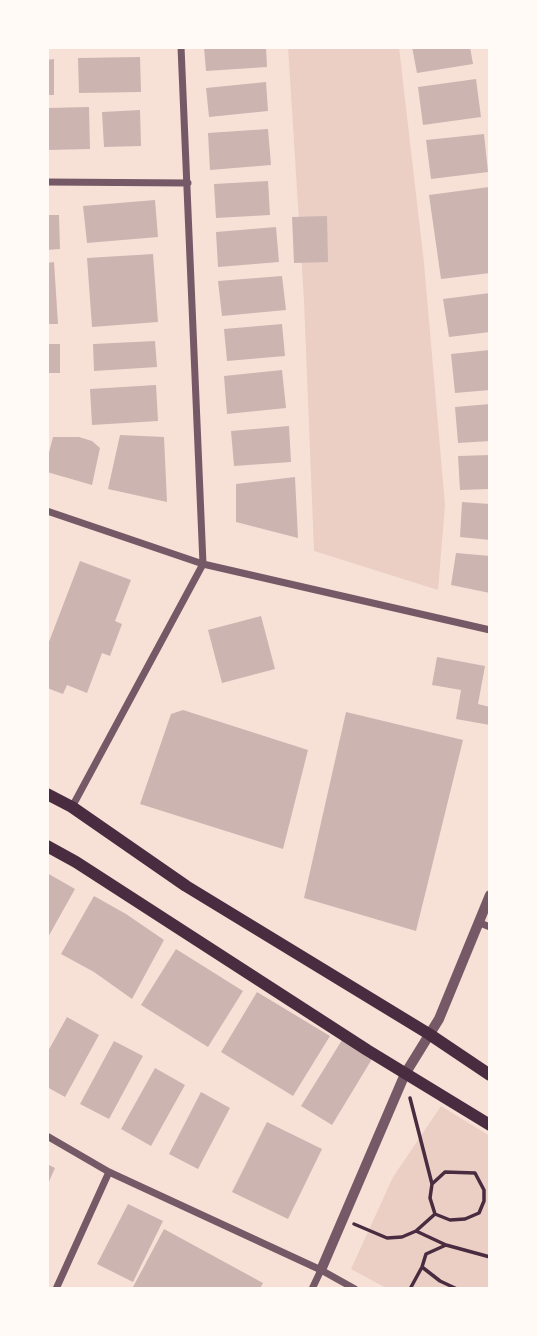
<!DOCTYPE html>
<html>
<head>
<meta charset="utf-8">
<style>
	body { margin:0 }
	#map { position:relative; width:537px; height:1336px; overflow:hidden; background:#f7e1d7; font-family:"Asap Condensed",sans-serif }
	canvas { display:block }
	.frame { position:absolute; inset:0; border:49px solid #fffaf5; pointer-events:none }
</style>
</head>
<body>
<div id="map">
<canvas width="537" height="1336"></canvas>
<div class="frame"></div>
</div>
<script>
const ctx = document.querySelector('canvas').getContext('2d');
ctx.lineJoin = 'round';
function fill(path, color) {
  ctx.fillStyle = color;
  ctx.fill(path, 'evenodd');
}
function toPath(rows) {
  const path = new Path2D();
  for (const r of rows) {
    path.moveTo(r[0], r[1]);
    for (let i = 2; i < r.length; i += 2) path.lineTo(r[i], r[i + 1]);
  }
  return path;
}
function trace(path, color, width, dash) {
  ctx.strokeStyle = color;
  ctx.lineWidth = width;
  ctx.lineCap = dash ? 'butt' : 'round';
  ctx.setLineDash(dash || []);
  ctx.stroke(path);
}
fill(toPath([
	[288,47,399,47,424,263,445,505,438,590,314,551,304,301],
	[441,1106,490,1136,490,1289,388,1289,351,1269,393,1177]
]), '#ebcfc5');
fill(toPath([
	[204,47,266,47,267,67,206,71],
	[412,47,470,47,473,64,417,73],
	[140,57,141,92,79,93,78,58],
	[54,59,54,95,47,95,47,60],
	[476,79,481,117,423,125,418,87],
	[266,82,268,111,209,117,206,88],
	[89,107,90,149,47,150,47,108],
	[140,110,141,146,104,147,102,112],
	[268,129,271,165,210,170,208,133],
	[484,134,488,172,431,179,426,140],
	[268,181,270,215,216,218,214,184],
	[489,187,490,273,441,279,429,195],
	[155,200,158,237,87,243,83,206],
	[47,215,59,215,60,249,47,250],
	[327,216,328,262,294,263,292,217],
	[276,227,279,262,218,267,216,232],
	[153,254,158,322,92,327,87,258],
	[54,262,58,324,47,324,47,263],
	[282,276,286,310,222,316,218,281],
	[490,293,490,332,449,337,443,299],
	[282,324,285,356,227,361,224,329],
	[155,341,157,367,94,371,93,344],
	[47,344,60,344,60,373,47,373],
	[490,350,490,390,455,393,451,354],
	[282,370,286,408,227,414,224,376],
	[156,385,158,421,92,425,90,389],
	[490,404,490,441,458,443,455,407],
	[289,426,291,462,234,466,231,431],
	[120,435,164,437,167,502,108,489],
	[53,437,79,437,92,441,100,448,92,485,47,472,47,460],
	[490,455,490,489,460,490,458,456],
	[295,477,298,538,236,522,236,484],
	[462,502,490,504,490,540,460,537],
	[456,553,490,556,490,593,451,585],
	[80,561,131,580,115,621,122,624,110,656,102,653,87,693,67,685,63,694,47,688,47,647],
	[261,616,275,669,222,683,208,630],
	[437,657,485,666,478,704,490,707,490,725,456,719,461,690,432,685],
	[183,710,308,750,283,849,140,804,171,714],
	[346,712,463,740,416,931,304,898],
	[47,873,75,889,47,939],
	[94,896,126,914,164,940,132,999,94,972,61,954],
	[176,949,243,991,208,1047,141,1005],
	[257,992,330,1036,293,1096,221,1052],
	[67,1017,99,1035,65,1097,47,1087,47,1053],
	[342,1040,372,1059,332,1125,301,1106],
	[114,1041,143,1056,109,1119,80,1104],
	[155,1068,185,1085,151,1146,121,1129],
	[201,1092,230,1108,198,1169,169,1154],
	[267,1122,322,1149,288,1219,232,1192],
	[47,1164,55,1168,47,1186],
	[128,1204,163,1221,133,1282,97,1264],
	[164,1229,263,1283,260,1289,133,1287]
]), '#ccb4b1');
trace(toPath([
	[410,1098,432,1184],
	[445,1172,475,1173,484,1190,484,1201,479,1213,465,1219,450,1220,435,1214,430,1198,432,1184,445,1172],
	[490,1219,490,1232],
	[354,1224,387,1238,402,1237,416,1231,446,1245],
	[416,1231,435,1214],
	[410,1289,422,1267],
	[457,1289,440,1281,422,1267,426,1254,446,1245,490,1257]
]), '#4a2c40', 3.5);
trace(toPath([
	[47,182,188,183],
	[47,511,203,564,490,630],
	[72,807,203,564,181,47],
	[480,923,490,927],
	[47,1136,109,1172,321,1270,355,1289],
	[56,1289,109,1172],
	[312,1289,321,1270]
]), '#755966', 7);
trace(toPath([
	[321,1270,405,1074,439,1019,490,895]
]), '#755966', 10);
trace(toPath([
	[47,794,72,807,186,886,429,1034,490,1075],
	[47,846,76,862,367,1050,490,1125]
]), '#4a2c40', 12);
</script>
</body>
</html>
